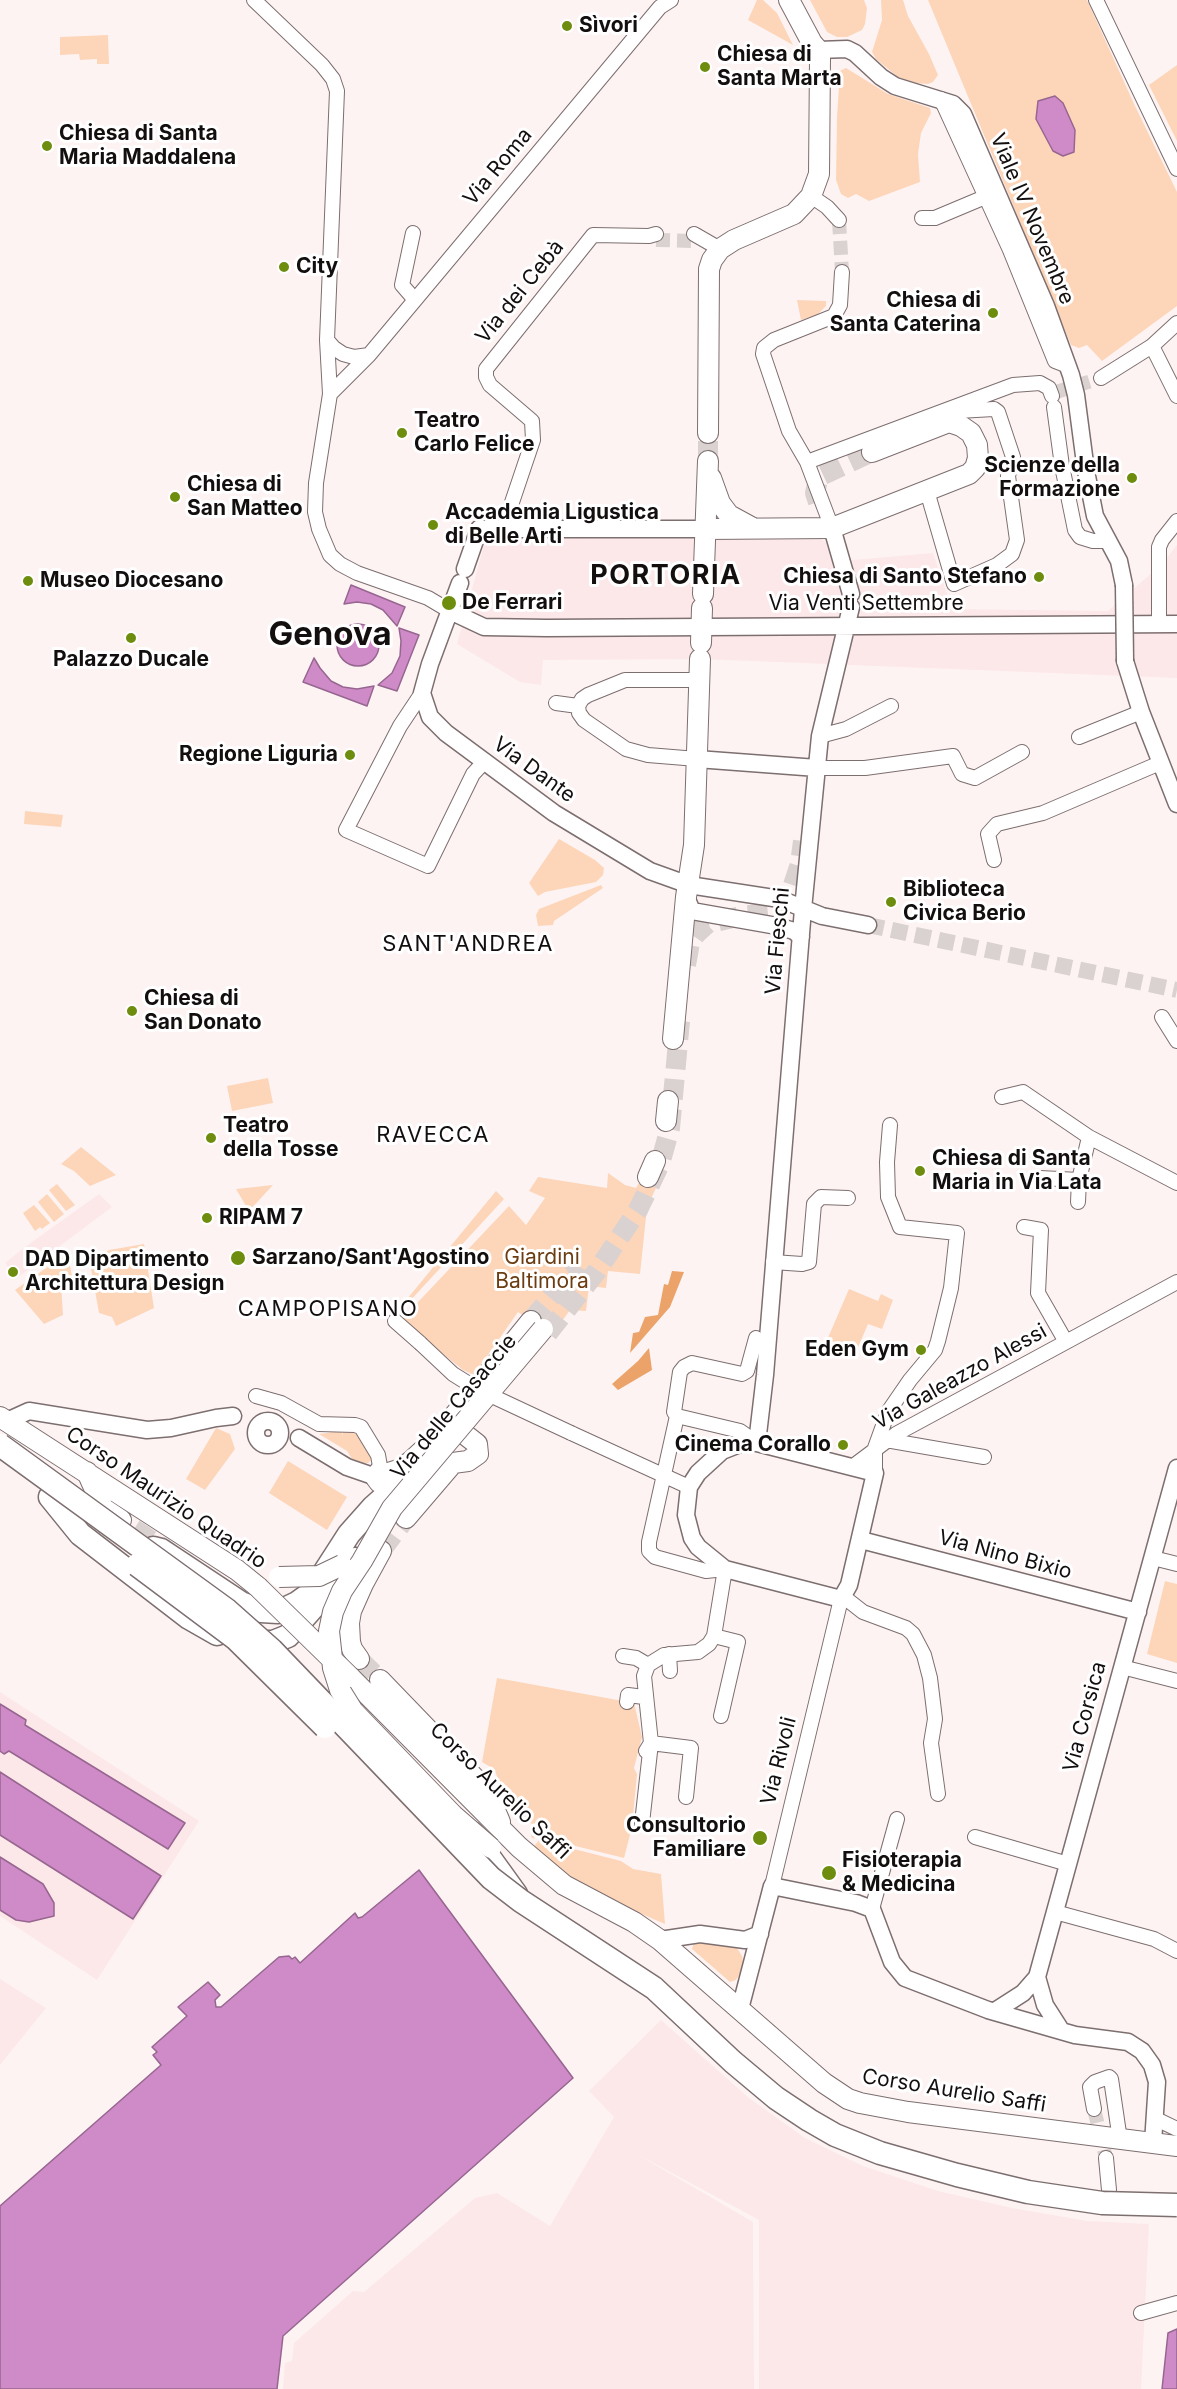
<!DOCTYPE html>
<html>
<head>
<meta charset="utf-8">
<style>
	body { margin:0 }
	canvas { display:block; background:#fdf3f3 }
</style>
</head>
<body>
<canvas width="1177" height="2389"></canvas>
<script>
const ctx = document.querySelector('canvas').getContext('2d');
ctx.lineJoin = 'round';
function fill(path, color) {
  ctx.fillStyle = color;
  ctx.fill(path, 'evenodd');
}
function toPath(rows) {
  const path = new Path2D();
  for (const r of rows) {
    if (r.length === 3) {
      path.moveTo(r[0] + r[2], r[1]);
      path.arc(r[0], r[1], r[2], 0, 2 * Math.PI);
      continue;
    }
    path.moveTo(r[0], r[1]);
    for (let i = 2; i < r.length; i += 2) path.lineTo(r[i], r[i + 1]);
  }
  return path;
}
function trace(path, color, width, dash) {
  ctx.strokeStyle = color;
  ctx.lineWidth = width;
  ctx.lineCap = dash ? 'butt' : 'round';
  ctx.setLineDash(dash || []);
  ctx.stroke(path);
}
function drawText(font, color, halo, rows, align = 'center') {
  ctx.font = font + ' Inter,sans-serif';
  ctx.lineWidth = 6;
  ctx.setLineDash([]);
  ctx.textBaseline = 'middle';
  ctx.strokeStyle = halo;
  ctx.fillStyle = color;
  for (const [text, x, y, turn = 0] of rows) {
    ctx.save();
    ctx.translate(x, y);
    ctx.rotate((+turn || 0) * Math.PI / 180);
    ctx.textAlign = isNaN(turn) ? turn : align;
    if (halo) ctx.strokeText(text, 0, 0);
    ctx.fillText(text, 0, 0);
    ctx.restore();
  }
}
fill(toPath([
	[486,538,821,539,852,560,933,553,952,609,1108,611,1162,564,1177,545,1177,678,701,659,543,660,541,685,520,682,457,644],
	[99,1194,112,1207,17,1278,5,1263,25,1247],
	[0,1692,199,1821,97,1980,0,1916],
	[0,1979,46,2008,0,2065],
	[661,2020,749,2098,805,2138,863,2166,938,2191,1012,2208,1087,2221,1149,2224,1141,2389,759,2389,759,2220,635,2153,753,2222,754,2389,283,2389,285,2363,292,2361,294,2343,353,2291,364,2292,475,2198,497,2193,550,2226,614,2117,589,2091]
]), '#fde8e9');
fill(toPath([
	[757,0,763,0,777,13,793,45,748,20],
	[810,0,864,0,867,8,865,24,862,30,847,37,837,37,827,32],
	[881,0,903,0,908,16,929,54,938,75,933,82,928,84,915,83,898,77,876,59,872,52,882,20],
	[928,0,1087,0,1135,106,1177,192,1177,306,1102,361,1087,345,1079,348,1071,345],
	[108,35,109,64,97,64,97,59,80,60,79,54,60,55,60,37],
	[1177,65,1177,141,1149,85],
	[846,68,888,94,930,108,931,113,921,133,918,154,920,182,869,201,856,194,848,198,841,194,836,180,837,117,840,71],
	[797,300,826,301,826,306,817,315,801,320],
	[25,811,63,815,61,827,24,824],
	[559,839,595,860,604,868,603,875,596,882,545,892,538,896,529,883],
	[601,885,603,888,554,921,553,925,538,926,536,915,539,909],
	[268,1078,273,1103,232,1111,227,1086],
	[81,1147,116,1175,90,1186,74,1171,61,1164],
	[608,1173,625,1185,636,1188,643,1176,659,1181,647,1208,640,1274,608,1271,606,1288,589,1286,586,1311,570,1310,552,1335,518,1312,474,1375,463,1370,401,1320,509,1206,526,1225,545,1198,529,1191,538,1177,607,1188],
	[57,1184,75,1205,66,1211,49,1190],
	[273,1185,249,1211,236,1189],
	[496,1191,504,1199,409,1302,407,1299],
	[47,1194,64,1214,54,1222,38,1202],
	[34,1205,50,1223,42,1229,40,1227,35,1231,23,1213],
	[144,1244,154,1308,116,1326,112,1317,99,1313,90,1263,109,1250],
	[63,1256,70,1266,73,1281,61,1283,63,1315,44,1324,15,1290],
	[849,1289,878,1301,881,1294,893,1300,882,1329,868,1324,853,1359,824,1347],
	[216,1428,230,1434,235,1449,205,1490,186,1479],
	[342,1431,343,1436,343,1432,350,1431,361,1435,367,1441,361,1446,366,1443,373,1458,368,1463,361,1464,352,1459,347,1451,319,1434],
	[288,1461,347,1497,327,1530,269,1493],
	[1165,1581,1177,1584,1177,1663,1147,1654],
	[497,1678,634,1703,642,1737,634,1768,637,1774,632,1827,624,1858,535,1836,534,1839,531,1837,534,1826,507,1800,494,1769,482,1762],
	[539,1840,621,1861,633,1869,661,1874,665,1924,595,1894,532,1849],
	[701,1940,737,1948,742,1956,744,1967,736,1980,730,1982,692,1949,694,1942]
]), '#fdd6ba');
fill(toPath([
	[672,1271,684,1272,670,1307,630,1353,633,1333,639,1332,645,1317,658,1315,664,1284,668,1285],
	[649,1348,652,1370,618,1390,612,1384,638,1361]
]), '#eba369');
const water = toPath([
	[1055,96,1063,103,1075,130,1074,152,1063,156,1053,151,1036,119,1038,101,1055,96],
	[351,585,405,607,397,626,383,610,371,604,357,602,344,604,351,585],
	[358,645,21],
	[399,628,419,635,397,691,378,685,392,673,400,656,401,641,399,628],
	[314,658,320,668,331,681,343,687,357,689,374,686,367,706,303,682,314,658],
	[0,1704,26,1720,25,1725,185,1823,168,1849,9,1751,4,1754,0,1751,0,1704],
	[0,1772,161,1876,133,1919,0,1835,0,1772],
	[0,1857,43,1884,54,1903,54,1916,29,1922,16,1920,0,1910,0,1857],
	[419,1870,573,2078,283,2336,277,2389,0,2389,0,2206,161,2065,153,2055,157,2052,152,2047,187,2016,178,2007,208,1982,220,1995,215,2000,216,2007,221,2007,279,1957,289,1956,292,1959,295,1957,300,1963,355,1913,358,1918,362,1917,419,1870],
	[1177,2329,1177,2389,1162,2389,1168,2333,1177,2329]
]);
fill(water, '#cf8bc7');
trace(water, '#976690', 1.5);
trace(toPath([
	[839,220,842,272],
	[656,240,694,241],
	[1056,392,1101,378],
	[1094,2109,1106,2158]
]), '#dad1d1', 14, [14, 7]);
trace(toPath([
	[868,925,1177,990]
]), '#dad1d1', 16, [16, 8]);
trace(toPath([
	[708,461,708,433],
	[818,502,815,493,818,480,823,475,872,452],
	[686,965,690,943,696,934,707,924,741,916,770,913,783,906,792,888,800,864,803,841],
	[531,1321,566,1279,572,1275,581,1279,582,1283,579,1296],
	[548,1333,597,1271,638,1210,660,1164,670,1128,680,1021],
	[134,1529,169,1552],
	[381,1551,406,1518],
	[359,1659,380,1680]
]), '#dad1d1', 20, [20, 10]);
const minor = toPath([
	[254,0,322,65,333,79,337,91,327,340,330,394,316,483,315,512,319,529,330,555,340,564,357,573,428,598,450,611],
	[1096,0,1177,169],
	[941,99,1010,250,1055,361,1068,366],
	[811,196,827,207,839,220],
	[922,218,935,218,985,197],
	[413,233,402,285,415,300],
	[694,234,720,249],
	[327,340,334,348,343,354,354,357,369,355],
	[1152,346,1177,396],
	[1101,378,1152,346,1177,323],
	[330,394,369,355,660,7,671,0],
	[1054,407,1062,466,1075,530,1080,537,1093,541,1107,541],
	[807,462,1013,385,1040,383,1049,388,1052,396],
	[927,491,954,584,997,565,1012,554,1017,540,1008,476,1013,457,998,412,994,409,958,411,955,407],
	[832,528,807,462,789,431,763,354,764,348,774,340,834,316,840,305,842,272],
	[503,529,533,440,532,421,490,385,486,377,486,369,593,235,649,236,656,234],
	[1159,625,1159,547,1162,540,1177,521],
	[422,693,400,726,346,830,428,866,473,774,485,761],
	[556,703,578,706],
	[578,706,579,713,584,720,626,749,648,755,697,759],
	[578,706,582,699,588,695,625,680,700,680],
	[820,736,846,729,891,706],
	[1079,737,1141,712],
	[817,768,865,768,953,756,962,774,975,778,1022,752],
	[994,860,988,834,997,824,1043,813,1160,763],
	[1162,1017,1177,1041],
	[1002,1097,1023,1092,1089,1137,1177,1183],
	[1040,1178,1079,1180,1089,1137],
	[1078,1202,1079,1180],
	[1024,1227,1041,1230,1038,1293,1066,1342],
	[773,1262,802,1264,809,1262,814,1204,821,1197,848,1198],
	[395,1321,420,1343],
	[256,1396,281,1403,319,1424,355,1425,361,1427,378,1455,381,1472],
	[677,1416,674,1412,680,1372,684,1367,692,1363,742,1374,747,1371,756,1338],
	[571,1433,689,1487],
	[886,1440,984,1457],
	[852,1467,896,1434,1177,1282],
	[875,1473,875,1448,888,1412,910,1380,935,1350,938,1341,951,1288,957,1233,900,1227,888,1197,887,1162,890,1125],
	[1153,1558,1177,1564],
	[714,1636,738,1642,721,1716],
	[669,1654,670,1671],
	[623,1656,636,1658,648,1665],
	[1122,1667,1177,1681],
	[627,1702,628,1695,644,1697],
	[646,1751,651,1743,691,1748,686,1797],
	[642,1823,651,1743,644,1676,648,1665,664,1655,698,1652,709,1644,714,1636,725,1569,706,1571,655,1557,649,1551,649,1542,677,1416,740,1431,757,1443],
	[975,1837,1068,1864],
	[772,1886,841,1599,849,1601,863,1612,906,1628,913,1634,924,1655,930,1678,935,1719,931,1743,938,1794],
	[872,1909,897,1819],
	[1055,1912,1154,1939,1177,1951],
	[1094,2109,1090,2087,1095,2082,1109,2077,1111,2079,1120,2140],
	[1156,2119,1177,2129],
	[1106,2158,1109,2190],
	[1141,2313,1177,2303]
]);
const tertiary = toPath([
	[818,50,847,49,855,53,881,77,895,86,953,104,963,114,1046,306,1071,375,1076,395,1086,471,1095,516,1119,561,1124,585],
	[832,528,851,594],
	[465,569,479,529,705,529],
	[460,583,430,664,422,693,430,717,446,733,554,813,650,871,689,885,780,899,822,916,868,925],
	[450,611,484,627,547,628,1177,624],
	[1125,661,1141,712,1177,804],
	[697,759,817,768],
	[686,897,692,911,777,926,794,931,801,937],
	[268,1433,12],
	[7,1421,29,1411,147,1430,171,1428,216,1418,233,1416],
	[299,1438,347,1467,376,1477],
	[745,1442,757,1443,875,1473,849,1585,841,1599,725,1569,698,1547,692,1538,686,1515,689,1487,698,1473,722,1451,745,1442],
	[757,1443,765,1375,803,909,820,736,851,607],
	[861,1540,1138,1612],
	[660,1940,700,1934,745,1940,760,1934],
	[1037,1977,1045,2005,1061,2030],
	[740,2009,772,1886,856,1903,872,1909,892,1962,905,1978,988,2010,1075,2035,1128,2042,1142,2051,1152,2065,1157,2082,1153,2143],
	[995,2011,1023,1993,1037,1977,1177,1468]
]);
const secondary = toPath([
	[708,433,709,269,712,260,720,249,734,240,794,214,811,196,819,174,820,58,818,50,812,43,789,0],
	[711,478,720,503,729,515,751,527],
	[705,529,832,528,969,474,975,468,978,458,977,445,971,433,961,426,949,422,872,452],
	[703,594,708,461],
	[701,643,702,608],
	[673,1039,686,897,694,845,700,659],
	[666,1121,668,1101],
	[648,1177,655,1161],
	[0,1417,237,1570,258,1587],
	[398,1470,385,1474,379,1472,376,1478,379,1482,384,1481,410,1462,436,1438,531,1321],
	[87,1472,103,1508,121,1520],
	[406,1518,453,1463,468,1461,478,1454,477,1444,463,1433],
	[359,1659,352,1649,350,1642,349,1623,351,1611,363,1584,381,1551],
	[350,1677,519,1847,564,1885,634,1922,660,1940,824,2083,848,2099,860,2103,908,2112,1177,2146],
	[380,1680,487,1791,500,1822]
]);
const trunk = toPath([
	[50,1497,80,1534,189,1618,217,1634],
	[153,1548,161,1550,241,1603,261,1611,278,1612,297,1603,311,1593,349,1534,373,1507,399,1484,428,1465],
	[249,1642,273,1642,288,1636,356,1559],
	[472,1833,516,1894]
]);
trace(minor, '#7d6e6f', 16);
trace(tertiary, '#7d6e6f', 19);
trace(secondary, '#7d6e6f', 22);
trace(trunk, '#7d6e6f', 25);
trace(minor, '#fff', 14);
trace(tertiary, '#fff', 16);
trace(secondary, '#fff', 20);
trace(trunk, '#fff', 22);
const minorBridge = toPath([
	[420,1343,453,1374,477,1389,571,1433]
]);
const tertiaryBridge = toPath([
	[1124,585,1125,661]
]);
const secondaryBridge = toPath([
	[279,1577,319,1576,342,1565],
	[258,1587,350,1677],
	[491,1848,453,1815,353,1711,340,1690,333,1668,329,1631,333,1612,342,1591,362,1561,392,1508,543,1329]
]);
const trunkBridge = toPath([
	[0,1445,227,1610,272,1650,491,1878,521,1901,654,1988,733,2062,776,2098,809,2120,835,2135,880,2153,957,2175,1028,2192,1102,2203,1177,2205],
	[137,1565,236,1639,325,1727]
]);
trace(minorBridge, '#7d6e6f', 16, []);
trace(tertiaryBridge, '#7d6e6f', 19, []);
trace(secondaryBridge, '#7d6e6f', 22, []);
trace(trunkBridge, '#7d6e6f', 25, []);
trace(minorBridge, '#fff', 14);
trace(tertiaryBridge, '#fff', 16);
trace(secondaryBridge, '#fff', 20);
trace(trunkBridge, '#fff', 22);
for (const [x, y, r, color] of [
	[567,26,6,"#6e8d0f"],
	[705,67,6,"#6e8d0f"],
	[47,146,6,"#6e8d0f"],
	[284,267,6,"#6e8d0f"],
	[993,313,6,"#6e8d0f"],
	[402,433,6,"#6e8d0f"],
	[1132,478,6,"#6e8d0f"],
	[175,497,6,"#6e8d0f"],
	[433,525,6,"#6e8d0f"],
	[1039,577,6,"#6e8d0f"],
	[28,581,6,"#6e8d0f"],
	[449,603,8,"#6e8d0f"],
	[131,638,6,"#6e8d0f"],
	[350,755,6,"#6e8d0f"],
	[891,902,6,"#6e8d0f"],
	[132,1011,6,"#6e8d0f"],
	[211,1138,6,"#6e8d0f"],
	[920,1171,6,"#6e8d0f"],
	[207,1218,6,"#6e8d0f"],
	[238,1258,8,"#6e8d0f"],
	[13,1272,6,"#6e8d0f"],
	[921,1350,6,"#6e8d0f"],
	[843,1445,6,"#6e8d0f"],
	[760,1838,8,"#6e8d0f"],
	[829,1873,8,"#6e8d0f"]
]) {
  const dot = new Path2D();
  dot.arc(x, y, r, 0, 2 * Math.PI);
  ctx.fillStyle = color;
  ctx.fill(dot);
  trace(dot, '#fff', 2);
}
drawText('bold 21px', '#140f0f', '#fff', [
	["Sìvori",579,26],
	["Chiesa di",717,55],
	["Santa Marta",717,79],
	["Chiesa di Santa",59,134],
	["Maria Maddalena",59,158],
	["City",296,267],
	["Chiesa di",981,301,"right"],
	["Santa Caterina",981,325,"right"],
	["Teatro",414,421],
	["Carlo Felice",414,445],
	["Scienze della",1120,466,"right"],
	["Formazione",1120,490,"right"],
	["Chiesa di",187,485],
	["San Matteo",187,509],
	["Accademia Ligustica",445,513],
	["di Belle Arti",445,537],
	["Chiesa di Santo Stefano",1027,577,"right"],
	["Museo Diocesano",40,581],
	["De Ferrari",462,603],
	["Palazzo Ducale",131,660,"center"],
	["Regione Liguria",338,755,"right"],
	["Biblioteca",903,890],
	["Civica Berio",903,914],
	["Chiesa di",144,999],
	["San Donato",144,1023],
	["Teatro",223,1126],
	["della Tosse",223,1150],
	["Chiesa di Santa",932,1159],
	["Maria in Via Lata",932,1183],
	["RIPAM 7",219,1218],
	["Sarzano/Sant'Agostino",252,1258],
	["DAD Dipartimento",25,1260],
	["Architettura Design",25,1284],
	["Eden Gym",909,1350,"right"],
	["Cinema Corallo",831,1445,"right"],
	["Consultorio",746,1826,"right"],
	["Familiare",746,1850,"right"],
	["Fisioterapia",842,1861],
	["& Medicina",842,1885]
], 'left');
drawText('21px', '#140f0f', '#fff', [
	["Via Roma",498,167,-50],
	["Viale IV Novembre",1032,219,67],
	["Via dei Cebà",520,292,-51],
	["Via Venti Settembre",866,604],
	["Via Dante",534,770,36],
	["Via Fieschi",778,941,-85],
	["Via Galeazzo Alessi",960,1377,-29],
	["Via delle Casaccie",454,1407,-50],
	["Corso Maurizio Quadrio",166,1498,34],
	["Via Nino Bixio",1005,1555,15],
	["Via Corsica",1085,1717,-75],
	["Via Rivoli",779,1761,-76],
	["Corso Aurelio Saffi",500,1791,44],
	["Corso Aurelio Saffi",954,2091,9]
]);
drawText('21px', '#6c3d12', '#fff', [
	["Giardini",542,1258],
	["Baltimora",542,1282]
]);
ctx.letterSpacing = '1.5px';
drawText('22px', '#140f0f', '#fff', [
	["SANT'ANDREA",468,944],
	["RAVECCA",433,1135],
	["CAMPOPISANO",328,1309]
]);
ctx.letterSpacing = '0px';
ctx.letterSpacing = '1.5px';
drawText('bold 27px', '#140f0f', '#fff', [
	["PORTORIA",666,576]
]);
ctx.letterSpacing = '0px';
drawText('bold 33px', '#140f0f', '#fff', [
	["Genova",330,635]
]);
</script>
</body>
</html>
